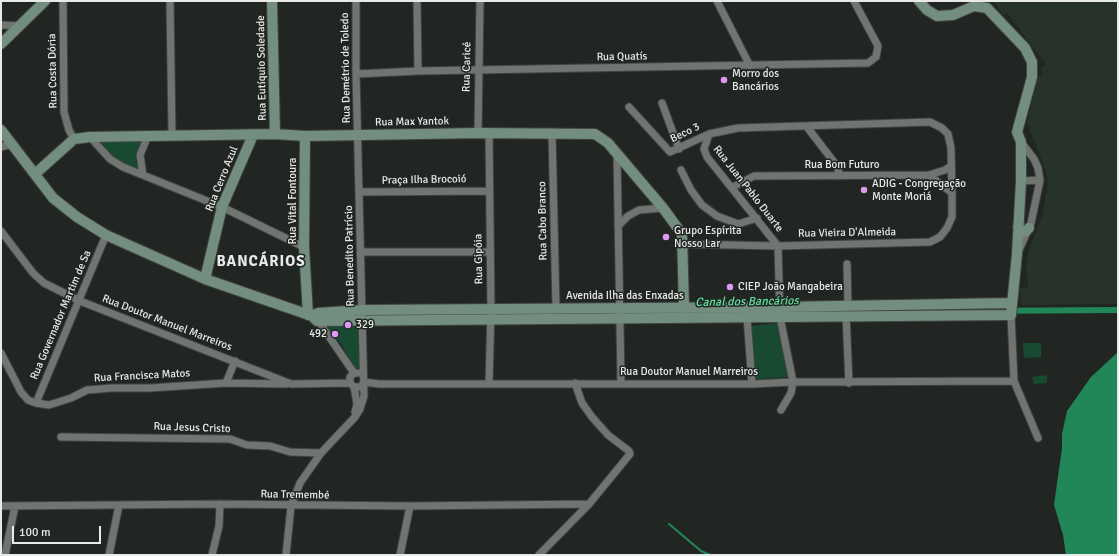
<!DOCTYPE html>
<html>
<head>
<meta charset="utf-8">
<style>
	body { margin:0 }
	#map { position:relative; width:1119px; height:556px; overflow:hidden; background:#222623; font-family:Signika,sans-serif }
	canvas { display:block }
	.frame { position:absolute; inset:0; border:2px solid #e7eae8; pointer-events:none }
	.scale { position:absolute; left:12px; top:526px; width:89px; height:18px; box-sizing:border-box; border:2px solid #e7eae8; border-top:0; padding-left:5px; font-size:12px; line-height:14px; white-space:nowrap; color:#e7eae8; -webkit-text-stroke:3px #222623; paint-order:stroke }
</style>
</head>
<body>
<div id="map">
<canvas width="1119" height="556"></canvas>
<div class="frame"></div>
<div class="scale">100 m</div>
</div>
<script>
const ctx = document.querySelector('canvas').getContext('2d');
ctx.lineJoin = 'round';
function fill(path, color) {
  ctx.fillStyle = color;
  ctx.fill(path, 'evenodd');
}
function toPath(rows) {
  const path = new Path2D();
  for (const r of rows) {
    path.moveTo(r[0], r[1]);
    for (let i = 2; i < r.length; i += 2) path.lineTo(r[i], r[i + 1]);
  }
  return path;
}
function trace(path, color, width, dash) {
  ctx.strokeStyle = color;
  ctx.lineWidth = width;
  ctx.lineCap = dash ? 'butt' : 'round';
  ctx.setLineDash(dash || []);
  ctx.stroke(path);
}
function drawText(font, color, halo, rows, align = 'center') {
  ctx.font = font + ' Signika,sans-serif';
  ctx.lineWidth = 3;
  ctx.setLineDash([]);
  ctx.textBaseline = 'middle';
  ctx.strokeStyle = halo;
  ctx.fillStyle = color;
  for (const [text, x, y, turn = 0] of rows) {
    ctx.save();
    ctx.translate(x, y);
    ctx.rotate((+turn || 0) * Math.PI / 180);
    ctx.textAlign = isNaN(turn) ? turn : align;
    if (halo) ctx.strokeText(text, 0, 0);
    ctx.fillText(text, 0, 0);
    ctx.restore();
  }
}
fill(toPath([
	[993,1,1118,1,1118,304,1021,305,1019,288,1028,288,1026,266,1028,253,1043,213,1048,185,1045,169,1027,122,1038,77,1043,73,1040,69,1046,64,1007,13,1004,16]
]), '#27322b');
fill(toPath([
	[101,141,142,141,138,149,136,161,139,172,129,168,100,147],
	[777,323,788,377,755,379,751,326],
	[329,325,353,325,358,329,361,369,354,368,342,345,328,329],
	[1023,343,1041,343,1041,357,1024,358],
	[1047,375,1047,383,1034,384,1032,377]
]), '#174a31');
fill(toPath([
	[1118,352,1118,555,1066,555,1063,535,1054,505,1062,448,1062,434,1067,411,1091,377]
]), '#218759');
trace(toPath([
	[669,524,701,551,710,555]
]), '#218759', 2);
trace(toPath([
	[812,312,1118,310]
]), '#218759', 6);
const street = toPath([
	[63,1,64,112,69,130,74,139],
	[170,1,172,135],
	[417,1,418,71],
	[717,1,750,66],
	[1,25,21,26],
	[356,74,418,71,868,63,876,57,878,46,854,1],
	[662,103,679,149],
	[629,107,670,152,709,134,738,128,930,122,942,128,948,134,951,148,952,193],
	[807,127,837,166,840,176],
	[552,132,556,309],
	[478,133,480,1],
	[489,133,491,310,489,384],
	[709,134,704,149,707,157,778,246,780,317,793,382,791,393,781,410],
	[90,137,110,159,123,167,222,207,304,247],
	[1,147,12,144],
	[617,155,621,383],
	[681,170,691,190,702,205,717,216,738,224,757,218],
	[143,175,140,155,148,136],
	[1021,181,1040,180],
	[733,187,754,176,929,175,945,170,951,166],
	[359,192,489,191],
	[618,226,628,216,639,210,663,208],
	[1,231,33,273,44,283,80,301,291,384,350,383],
	[683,244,778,246,930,242,940,237,947,228,952,217,952,193,929,175],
	[1019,250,1031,223,1040,180,1038,168,1034,159,1021,142],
	[361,252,490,252],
	[847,264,848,306],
	[846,315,849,383],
	[1011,315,1014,381,1038,438],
	[747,317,752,384],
	[317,319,354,373],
	[1,353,21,392,28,400,36,403,49,405,71,398,87,390,112,388,150,388,226,383,286,384],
	[359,373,354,373,350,377,350,383,354,387,360,387,364,383],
	[364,382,379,384,752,384,793,382,1014,381],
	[226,383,235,361],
	[354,387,357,404,355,412],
	[36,403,106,235],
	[61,437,230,439,247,445,270,446,290,452,321,453],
	[1,506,220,504,410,506,589,504],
	[5,555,15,506],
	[109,555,119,505],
	[212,555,219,526,220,504],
	[286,555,291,506,300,483,321,453,355,417,360,409,364,396,356,74,356,1],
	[400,555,410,506],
	[539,555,589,504,630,454,629,451,608,435,592,417,582,403,575,383]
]);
const secondary = toPath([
	[272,1,275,134],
	[1,44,45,1],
	[1,130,53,198,77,217,106,235,205,279,312,316,317,321,1011,315,1017,254,1021,181,1021,142,1017,132,1032,77,1032,62,1025,48,987,8,974,6,953,15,937,16,927,10,919,1],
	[305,136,304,247,308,315],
	[35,174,74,139,90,137,275,134,305,136,478,133,595,134,608,143,663,208,682,234,684,308],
	[1018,227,1023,232,1026,231,1029,228],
	[205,279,222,207,253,135],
	[312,316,318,313,362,310,779,307,1011,303]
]);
trace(street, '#404442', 9);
trace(secondary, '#404442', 12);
trace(street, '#707572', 7);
trace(secondary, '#738d7f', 10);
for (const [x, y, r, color] of [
	[724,80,4,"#dd99f3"],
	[864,190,4,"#dd99f3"],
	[666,237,4,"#dd99f3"],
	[730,287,4,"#dd99f3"],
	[348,325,4,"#dd99f3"],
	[335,334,4,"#dd99f3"]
]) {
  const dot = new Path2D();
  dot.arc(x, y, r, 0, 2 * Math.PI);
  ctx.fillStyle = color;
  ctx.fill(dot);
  trace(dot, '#222623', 1.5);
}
drawText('11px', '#e7eae8', '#222623', [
	["Rua Quatís",622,57,-1],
	["Rua Caricé",467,67,-89],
	["Rua Eutíquio Soledade",262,68,-91],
	["Rua Demétrio de Toledo",346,68,-91],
	["Rua Costa Dória",53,71,-91],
	["Rua Max Yantok",412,122,-1],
	["Beco 3",685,133,-26],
	["Rua Bom Futuro",842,165],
	["Rua Cerro Azul",222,179,-68],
	["Praça Ilha Brocoió",424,180,-1],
	["Rua Juan Pablo Duarte",748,189,52],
	["Rua Vital Fontoura",293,201,-90],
	["Rua Cabo Branco",543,221,-91],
	["Rua Vieira D'Almeida",847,233,-1],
	["Rua Benedito Patrício",350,256,-91],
	["Rua Gipóia",479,259,-91],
	["Avenida Ilha das Enxadas",625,296],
	["Rua Governador Martim de Sa",61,315,-67],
	["Rua Doutor Manuel Marreiros",167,323,21],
	["Rua Doutor Manuel Marreiros",689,372],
	["Rua Francisca Matos",142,376,-3],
	["Rua Jesus Cristo",192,428,2],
	["Rua Tremembé",295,495,1]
]);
drawText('11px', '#e7eae8', '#222623', [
	["Morro dos",732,74],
	["Bancários",732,87],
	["ADIG - Congregação",872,184],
	["Monte Moriá",872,197],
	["Grupo Espírita",674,231],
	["Nosso Lar",674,244],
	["CIEP João Mangabeira",738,287],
	["329",356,325],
	["492",327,334,"right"]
], 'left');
drawText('italic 12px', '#61e0a0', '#222623', [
	["Canal dos Bancários",747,302,-1]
]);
ctx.letterSpacing = '1px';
drawText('bold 15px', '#e7eae8', '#222623', [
	["BANCÁRIOS",261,262]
]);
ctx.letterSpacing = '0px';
</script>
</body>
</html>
